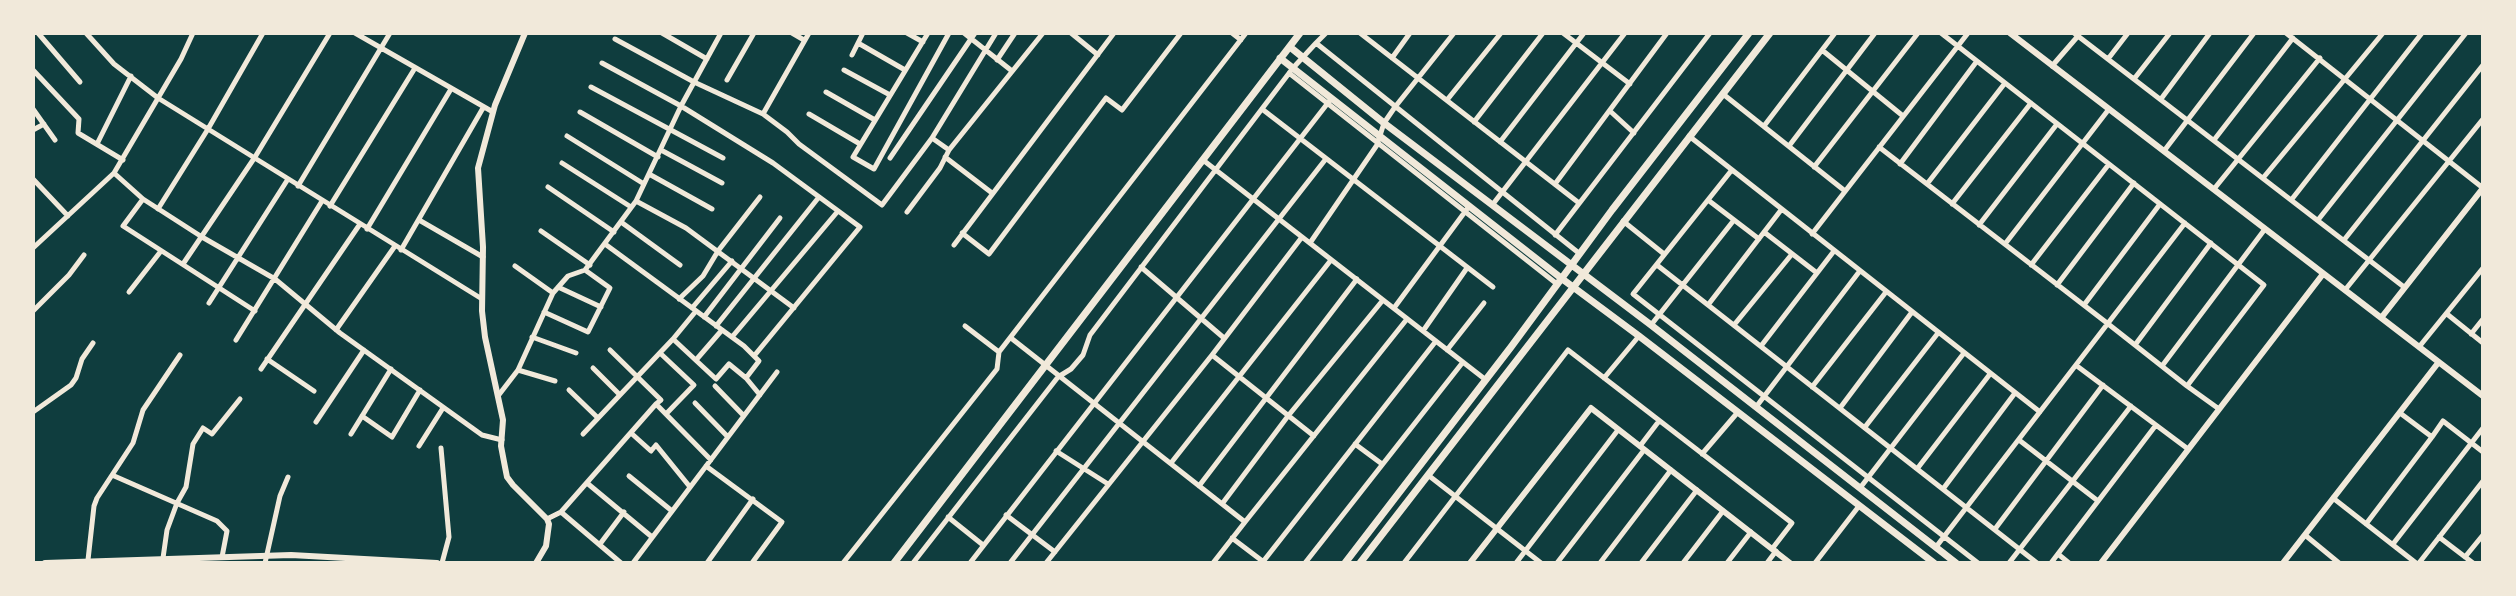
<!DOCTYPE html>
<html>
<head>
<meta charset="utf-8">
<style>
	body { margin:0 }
	#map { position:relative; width:2516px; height:596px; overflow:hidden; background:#0f3d3e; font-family:Commissioner,sans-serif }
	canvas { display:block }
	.frame { position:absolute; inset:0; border:35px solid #f1e9da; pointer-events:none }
</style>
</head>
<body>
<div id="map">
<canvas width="2516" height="596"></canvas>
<div class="frame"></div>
</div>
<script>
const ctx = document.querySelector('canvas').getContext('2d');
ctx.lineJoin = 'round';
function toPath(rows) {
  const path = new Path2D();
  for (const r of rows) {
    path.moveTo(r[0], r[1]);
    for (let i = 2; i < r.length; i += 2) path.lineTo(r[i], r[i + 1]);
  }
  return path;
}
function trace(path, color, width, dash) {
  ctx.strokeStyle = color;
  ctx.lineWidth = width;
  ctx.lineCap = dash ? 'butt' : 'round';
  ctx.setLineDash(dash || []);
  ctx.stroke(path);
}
trace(toPath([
	[38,33,80,82],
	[86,33,114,64,158,98,482,299],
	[355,33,493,112],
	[662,33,707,59],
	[792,33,804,40],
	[907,33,923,42],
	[928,33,853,157,874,169,949,33],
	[964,33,1012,71],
	[1071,33,1098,55],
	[1232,33,1241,40],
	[1360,33,1579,203],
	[1563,33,1630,84],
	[1941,33,2264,285,2187,386,2219,409],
	[2074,33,2404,287],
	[2286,33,2483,188],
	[615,39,694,82,763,114,787,132,799,144,882,205,932,138,996,33],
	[858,43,905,70],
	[1316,43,1326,33],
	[1822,50,1903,116],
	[852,55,863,33],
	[1392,58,1410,33],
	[2108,59,2128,33],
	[997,60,1015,33],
	[602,63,681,106,773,163,860,227,754,356],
	[2052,66,2078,36],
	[33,70,79,119,78,133,123,160],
	[844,70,890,95],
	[1289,73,1557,284],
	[2134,79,2170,33],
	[727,80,754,33],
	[591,87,723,158],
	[826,92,875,120],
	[1723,94,1845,191],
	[2161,99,2210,33],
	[1447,100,1501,33],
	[33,109,55,140],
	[1262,109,1493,287],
	[1610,111,1634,133],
	[580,112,658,157],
	[763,114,809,33],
	[809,114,860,144],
	[1474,122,1543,33],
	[1764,126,1835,33],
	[33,130,44,124],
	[567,136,644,184],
	[1689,136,2040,412],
	[932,138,949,150],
	[2214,140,2293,38],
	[1500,142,1584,33],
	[97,144,131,76],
	[1789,146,1875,33],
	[1879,147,2107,323],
	[661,150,722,183],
	[2164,151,2254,33],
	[945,157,992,193],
	[890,158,975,33],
	[1203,160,1486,380],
	[562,163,631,207],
	[1900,164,1977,61],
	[1814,167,1918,33],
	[1731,171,1633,294,1978,563],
	[114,173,143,199,202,237,275,279,340,333,482,435,502,440],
	[649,174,712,209],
	[2263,178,2383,33],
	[33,179,68,216],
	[1555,184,1667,33],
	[1927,184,2005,83],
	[298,186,390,33],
	[548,187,614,232],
	[2214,189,2320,58],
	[143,199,123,226,255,311],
	[2292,199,2422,33],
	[1708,200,1759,239],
	[636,201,686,228,794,308],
	[1493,204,1625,33],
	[1952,204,2031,103],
	[330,206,415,68],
	[158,209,208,129,263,33],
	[907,212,940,168,949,150,1043,33],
	[419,220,483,257],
	[2318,220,2466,33],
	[1623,221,1664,254],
	[621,222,680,265],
	[1979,225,2057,124],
	[367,229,451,89],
	[541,231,590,265],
	[1764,232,1817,273],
	[962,233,989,254,1106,98,1122,110,1181,33],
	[1812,234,1968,33],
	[1555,235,1710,33],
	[2344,240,2483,65],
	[1310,243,1377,145,1384,123,1395,107,1454,33],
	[605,244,744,346,759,361,746,378,760,395],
	[2005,244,2109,109],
	[954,245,1114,33],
	[33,248,114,173,181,59,193,33],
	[401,250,483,108],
	[183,264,255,157,330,33],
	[1657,265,2037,563],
	[2031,265,2109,164],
	[515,266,553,293],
	[1141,267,1224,338],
	[2057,285,2134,183],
	[558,287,601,307],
	[2345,290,2483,119],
	[129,292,161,251],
	[679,299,703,276,718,251,760,197],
	[209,303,288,179],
	[1708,305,1781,210],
	[2084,305,2160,204],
	[692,308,732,261],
	[1394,308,1467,209],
	[33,311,69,275,84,255],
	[544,312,588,332,610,288,585,270],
	[2447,314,2483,343],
	[704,317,780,218],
	[2107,323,2187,386],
	[1651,325,1734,220],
	[1734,325,1792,254],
	[716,326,819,197],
	[965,326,999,352,1246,33],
	[336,330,395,246],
	[1423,331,1467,268],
	[2471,334,2483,319],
	[532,337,576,353],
	[732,337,838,211],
	[1011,338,1245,522,1213,563],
	[673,339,716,379,729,364,746,378],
	[236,340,322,201],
	[2135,345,2211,243],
	[1761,346,1834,251],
	[2419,347,2483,268],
	[610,350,661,400,656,404],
	[1447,350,1484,303],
	[660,353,694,385,666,414],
	[1212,355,1314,436],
	[267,359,314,391],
	[696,360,722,330],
	[2077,366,2188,449],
	[2162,366,2265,229],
	[593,368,620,395],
	[261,369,360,224],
	[518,370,555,381],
	[1604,378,1639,336],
	[715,386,744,416],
	[1812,387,1886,292],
	[569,390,598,418],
	[498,396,518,370,553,293,568,276,585,270,636,201,681,106,721,33],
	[695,403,728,437],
	[1756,407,1859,272],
	[1840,408,1912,312],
	[33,412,71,385,76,378,82,359,93,343],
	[2400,413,2432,437,2443,421,2483,452],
	[362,416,392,437,420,390],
	[316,422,364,350],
	[1865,427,1938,333],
	[631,433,651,451,656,445,690,487],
	[351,434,391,369],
	[583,434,673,339,696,311],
	[2019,440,2098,501],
	[1355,444,1382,464],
	[419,446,443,408],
	[1640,446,1659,421],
	[441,448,449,537,442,563],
	[1056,451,1108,484],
	[1702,454,1738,412],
	[1171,463,1331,260],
	[706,466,782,522,752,563],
	[1917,469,1990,374],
	[112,475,217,521,227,531,222,557],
	[1428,475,1541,563],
	[629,476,672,511],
	[587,483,652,537],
	[1199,486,1357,279],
	[1860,488,1964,353],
	[1943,489,2015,393],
	[2333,498,2416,563],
	[1222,504,1288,416,1383,300],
	[561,512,621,563],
	[1006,515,1055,552],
	[948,517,983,545],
	[547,519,561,512,656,404,711,460],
	[1245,522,1407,319],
	[2366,524,2432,437],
	[1995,529,2103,385],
	[2305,535,2339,563],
	[2439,537,2473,563],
	[1232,538,1265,563],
	[600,544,624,512],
	[2393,544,2483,428],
	[1936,547,2185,223],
	[2058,554,2069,563],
	[2465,557,2483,535],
	[163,558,167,530,177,503,186,487,193,444,203,428,212,434,240,399],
	[88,560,94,506,97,498,133,443,143,410,180,355],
	[265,563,280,496,288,477],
	[633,563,777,372],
	[707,563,753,499],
	[843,563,997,369,999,352],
	[913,563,1058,377,1071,369,1083,355,1090,335,1293,68,1316,43,1580,254],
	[970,563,1331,99],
	[1010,563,1325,160],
	[1046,563,1212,355,1302,237],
	[1262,563,1436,341],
	[1305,563,1463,362],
	[1404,563,1568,350,1792,523,1772,549],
	[1516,563,1618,430],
	[1557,563,1644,450],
	[1600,563,1671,470],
	[1641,563,1697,490],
	[1683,563,1723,511],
	[1727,563,1751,532],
	[1767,563,1776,551],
	[1815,563,1859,506],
	[2009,563,2131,406],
	[2051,563,2156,425],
	[2419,563,2483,481]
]), '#f1e9da', 5);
trace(toPath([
	[525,33,495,105,478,168,483,247,482,311,485,337,503,420,501,446,505,467,507,477,513,485,547,519,549,524,546,546,536,563],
	[2010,33,2483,396],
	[2381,318,2483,188],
	[45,563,291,555,437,563],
	[1470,563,1591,408,1790,563],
	[2101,563,2323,274],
	[2283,563,2438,363]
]), '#f1e9da', 6);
trace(toPath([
	[1290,47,1384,123,1651,325,1956,563],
	[1280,58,1561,278,1639,336,1934,563],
	[894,563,1300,33],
	[1345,563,1511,347,1612,210,1749,33],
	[1360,563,1770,33]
]), '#f1e9da', 7);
</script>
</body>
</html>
